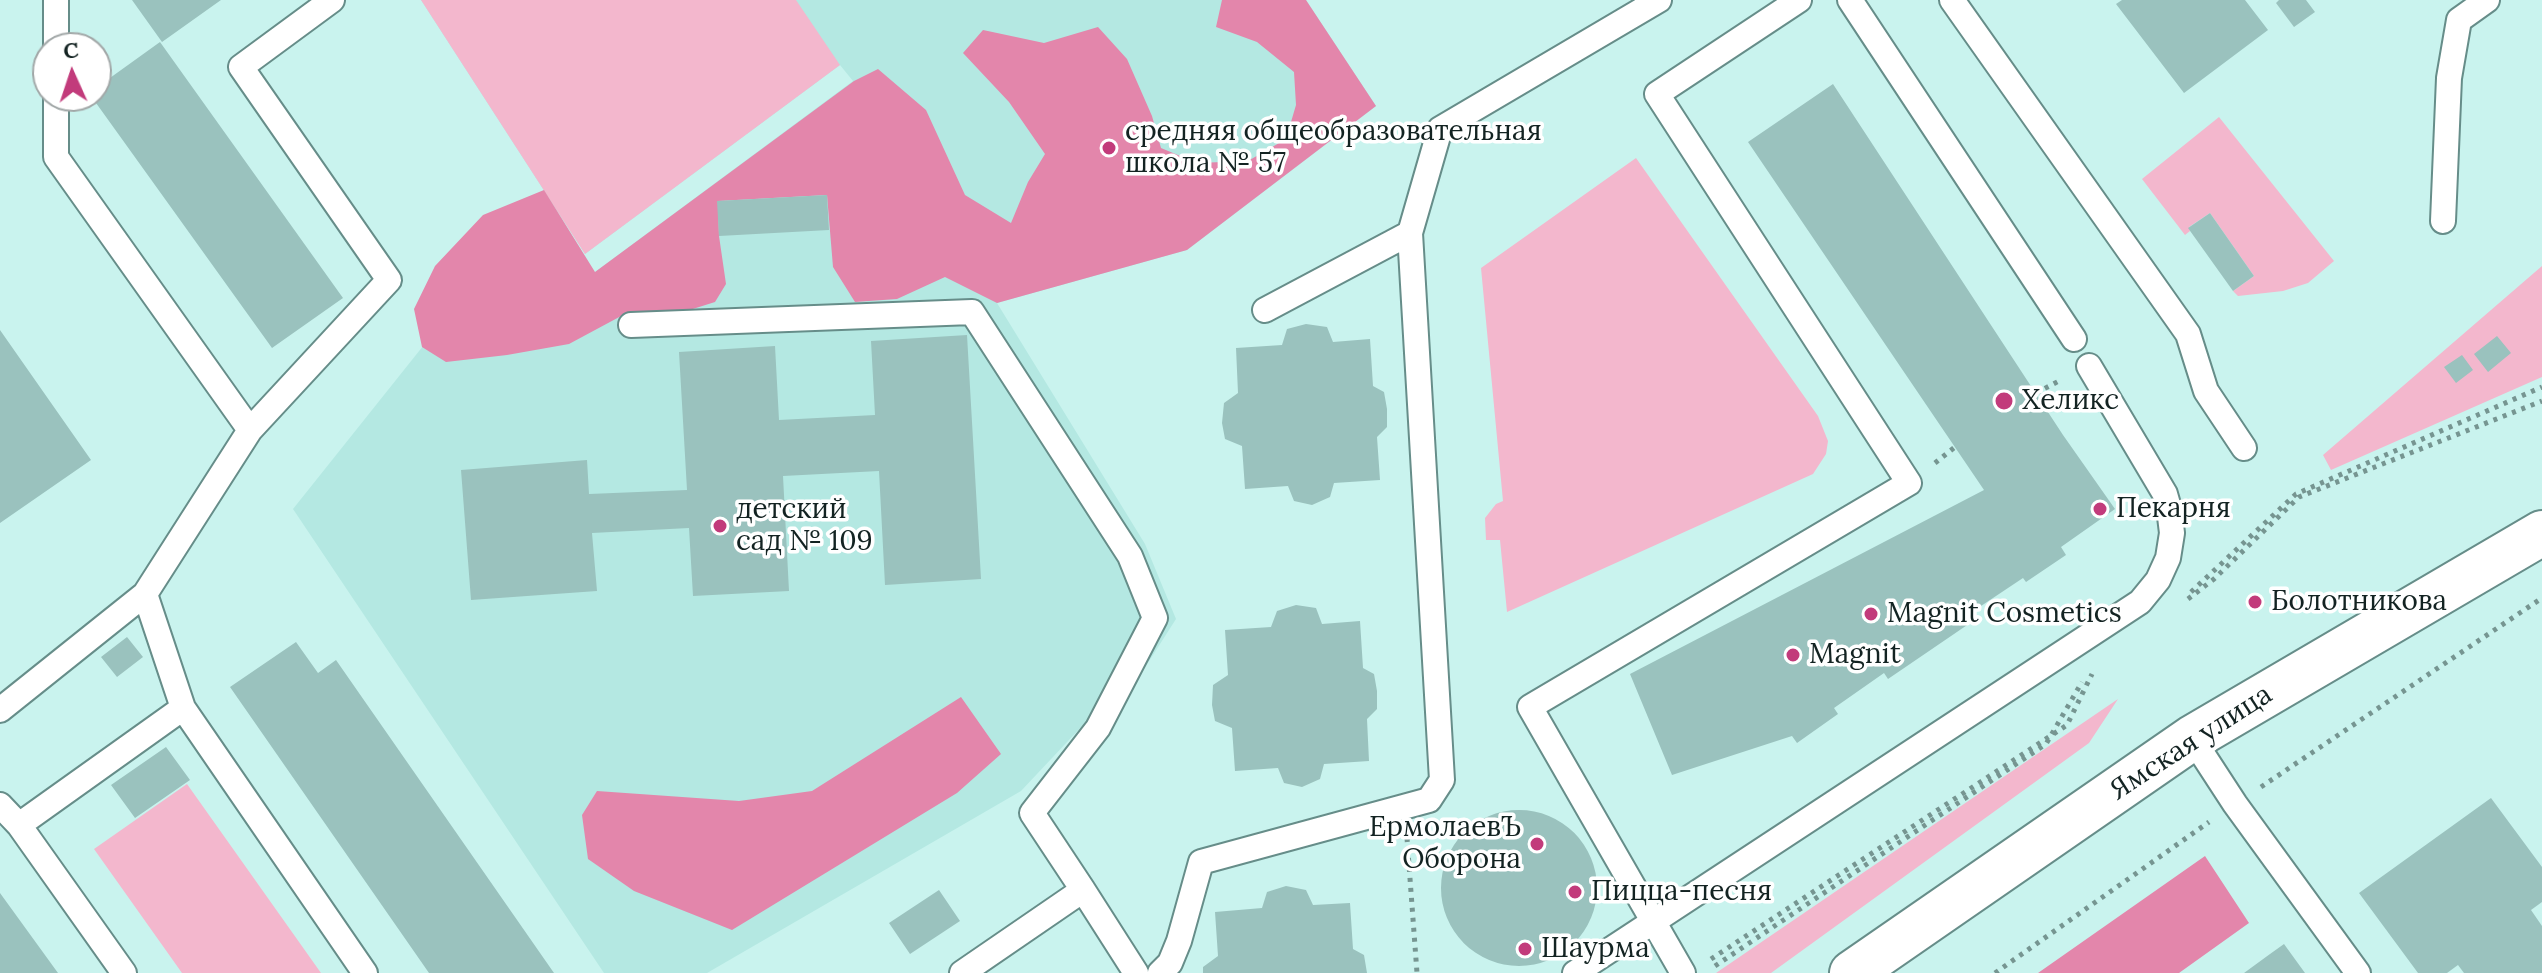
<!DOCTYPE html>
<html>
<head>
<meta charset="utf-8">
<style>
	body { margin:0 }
	#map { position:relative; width:2542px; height:973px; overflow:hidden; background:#c9f3ee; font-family:Lora,serif }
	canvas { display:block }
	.north { position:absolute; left:32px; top:32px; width:80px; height:80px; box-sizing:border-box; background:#fff; border:2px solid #a1a7a7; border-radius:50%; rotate:357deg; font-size:22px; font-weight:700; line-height:32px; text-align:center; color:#132322 }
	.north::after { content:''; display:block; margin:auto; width:28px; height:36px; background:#c23b7b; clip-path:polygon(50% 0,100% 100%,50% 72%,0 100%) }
</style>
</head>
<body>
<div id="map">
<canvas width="2542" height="973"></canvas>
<div class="north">С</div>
</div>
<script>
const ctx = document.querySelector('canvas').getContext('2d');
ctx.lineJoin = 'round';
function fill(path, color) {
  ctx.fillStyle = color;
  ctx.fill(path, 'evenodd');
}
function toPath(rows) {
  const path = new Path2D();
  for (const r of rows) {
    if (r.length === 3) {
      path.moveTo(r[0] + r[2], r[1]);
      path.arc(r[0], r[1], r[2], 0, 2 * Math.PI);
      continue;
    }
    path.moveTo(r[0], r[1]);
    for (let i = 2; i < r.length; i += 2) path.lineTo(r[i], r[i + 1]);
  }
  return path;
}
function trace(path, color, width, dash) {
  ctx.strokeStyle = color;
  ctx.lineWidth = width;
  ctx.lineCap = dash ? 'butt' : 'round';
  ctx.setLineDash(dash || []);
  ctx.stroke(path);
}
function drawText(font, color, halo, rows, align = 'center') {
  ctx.font = font + ' Lora,serif';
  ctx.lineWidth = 7;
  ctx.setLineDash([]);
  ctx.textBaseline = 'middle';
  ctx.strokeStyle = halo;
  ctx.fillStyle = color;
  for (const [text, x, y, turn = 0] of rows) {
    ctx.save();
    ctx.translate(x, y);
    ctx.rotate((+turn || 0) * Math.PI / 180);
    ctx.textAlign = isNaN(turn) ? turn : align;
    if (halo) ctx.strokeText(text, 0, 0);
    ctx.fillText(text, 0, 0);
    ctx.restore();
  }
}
fill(toPath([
	[421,0,1306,0,1376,106,1187,250,997,303,1145,544,1176,619,1105,730,1084,724,1021,791,707,973,604,973,293,509,451,311,595,272,853,81,840,65,585,254]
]), '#b4e8e2');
fill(toPath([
	[421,0,796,0,840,65,585,254],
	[2219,117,2334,261,2308,283,2283,291,2238,296,2233,291,2254,276,2210,213,2189,227,2190,231,2185,235,2142,179],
	[1636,158,1818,416,1828,441,1826,454,1813,474,1507,612,1500,540,1486,540,1485,518,1496,504,1503,501,1481,268],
	[2542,266,2542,377,2331,470,2323,455],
	[2118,699,2089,743,1771,973,1716,973],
	[187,784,321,973,182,973,94,849]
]), '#f3b7cd');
fill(toPath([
	[1222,0,1306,0,1376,106,1187,250,997,303,945,277,897,299,855,302,833,267,827,195,718,201,719,236,726,284,715,302,680,313,623,315,569,344,507,355,446,362,422,347,414,309,435,266,483,215,544,190,595,272,854,81,878,69,926,110,965,195,1011,223,1028,182,1045,154,1009,102,963,53,983,30,1044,43,1098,27,1127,59,1152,116,1161,148,1197,163,1248,161,1286,139,1296,105,1294,72,1257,42,1216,27],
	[961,697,1001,754,957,793,732,930,634,891,588,859,582,815,597,791,739,801,812,791],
	[2205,856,2249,923,2179,973,2038,973]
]), '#e386ab');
fill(toPath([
	[132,0,221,0,162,42],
	[2122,0,2245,0,2268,30,2184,93,2116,4],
	[2279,0,2306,0,2315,12,2294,27,2276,3],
	[160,42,343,298,272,348,91,96,96,96,96,88],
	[1833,84,2063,435,2115,509,2061,547,2066,555,2026,582,2023,578,1972,612,1976,619,1888,679,1884,673,1834,708,1838,714,1797,743,1792,736,1672,775,1630,674,1984,490,1748,142],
	[827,195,829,230,719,236,717,201],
	[2210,213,2254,276,2233,291,2188,228],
	[1306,324,1327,327,1333,342,1370,339,1373,386,1384,392,1387,409,1387,427,1377,437,1380,480,1334,483,1330,497,1312,505,1294,501,1288,486,1245,489,1242,446,1225,439,1222,423,1224,403,1238,393,1236,348,1282,345,1287,329],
	[0,330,91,460,0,523],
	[967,335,981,579,885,585,879,471,783,476,789,591,693,596,689,528,592,533,597,591,471,600,461,470,587,460,589,494,687,490,679,352,775,346,779,420,875,415,871,341],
	[2497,336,2511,353,2488,372,2474,354],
	[2462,355,2473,370,2456,383,2444,367],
	[1296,605,1316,608,1322,624,1360,621,1363,668,1374,674,1377,691,1377,709,1367,719,1369,761,1324,764,1320,779,1302,787,1284,783,1278,768,1235,771,1232,728,1215,721,1212,705,1213,685,1228,675,1225,630,1271,627,1277,611],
	[127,637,143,657,117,677,101,657],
	[296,642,318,673,336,660,554,973,429,973,230,687],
	[166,747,190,780,135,818,111,785],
	[2491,798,2542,867,2542,902,2531,910,2542,926,2542,973,2464,973,2458,965,2447,973,2418,973,2359,893],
	[1519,888,78],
	[1286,886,1306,890,1313,905,1350,903,1353,949,1364,955,1367,973,1203,973,1203,967,1218,956,1215,912,1262,908,1267,892],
	[939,890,960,921,910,954,889,923],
	[0,893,58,973,0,973],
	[2284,944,2305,973,2244,973,2270,954]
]), '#9ac2be');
const lane = toPath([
	[1850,0,2074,339],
	[1952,0,2188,334,2206,391,2244,448],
	[56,48,56,0],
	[56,96,56,157,250,430],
	[2443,221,2449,78,2459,20,2487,0],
	[1265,310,1410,233,1440,129,1659,0],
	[631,325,972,312,1130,556,1155,618,1098,728,1032,813,1083,890],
	[145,594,183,708,365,973],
	[0,710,145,594,250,430,389,280,241,67,332,0],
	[2192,738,2235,804,2358,973],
	[0,805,19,825,124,973],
	[19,825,183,708],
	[962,973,1083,890,1136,973],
	[1160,973,1170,963,1179,941,1201,862,1429,800,1442,780,1410,233],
	[1575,973,2140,602,2158,580,2168,558,2172,533,2169,508,2165,494,2089,366],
	[1683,973,1530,707,1909,483,1657,94,1799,0]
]);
const primary = toPath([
	[1852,973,2192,738,2542,533]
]);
trace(lane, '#668d89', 28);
trace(primary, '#668d89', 48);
trace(toPath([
	[2036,393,2059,381],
	[1935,463,1955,447],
	[2191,592,2296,494,2542,387],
	[2188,599,2214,579,2299,497,2542,401],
	[2261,787,2542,598],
	[1407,838,1417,973],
	[1711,959,2067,725,2092,674],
	[1715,966,2046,744,2082,682],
	[1995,973,2209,822]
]), '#769591', 5, [4, 6]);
trace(lane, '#fff', 24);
trace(primary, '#fff', 44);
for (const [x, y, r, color] of [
	[1109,148,8,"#c23b7b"],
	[2004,401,10,"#c23b7b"],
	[2100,509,8,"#c23b7b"],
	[720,526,8,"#c23b7b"],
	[2255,602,8,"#c23b7b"],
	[1871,614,8,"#c23b7b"],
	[1793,655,8,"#c23b7b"],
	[1537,844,8,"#c23b7b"],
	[1575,892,8,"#c23b7b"],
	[1525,949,8,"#c23b7b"]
]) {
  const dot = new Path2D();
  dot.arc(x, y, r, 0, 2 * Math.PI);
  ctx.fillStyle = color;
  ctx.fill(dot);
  trace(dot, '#fff', 3);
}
drawText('28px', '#132322', '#fff', [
	["средняя общеобразовательная",1125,132],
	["школа № 57",1125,164],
	["Хеликс",2022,401],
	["Пекарня",2116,509],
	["детский",736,510],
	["сад № 109",736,542],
	["Болотникова",2271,602],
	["Magnit Cosmetics",1887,614],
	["Magnit",1809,655],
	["ЕрмолаевЪ",1521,828,"right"],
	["Оборона",1521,860,"right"],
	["Пицца-песня",1591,892],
	["Шаурма",1541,949]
], 'left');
drawText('28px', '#132322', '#fff', [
	["Ямская улица",2191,743,-33]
]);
</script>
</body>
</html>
